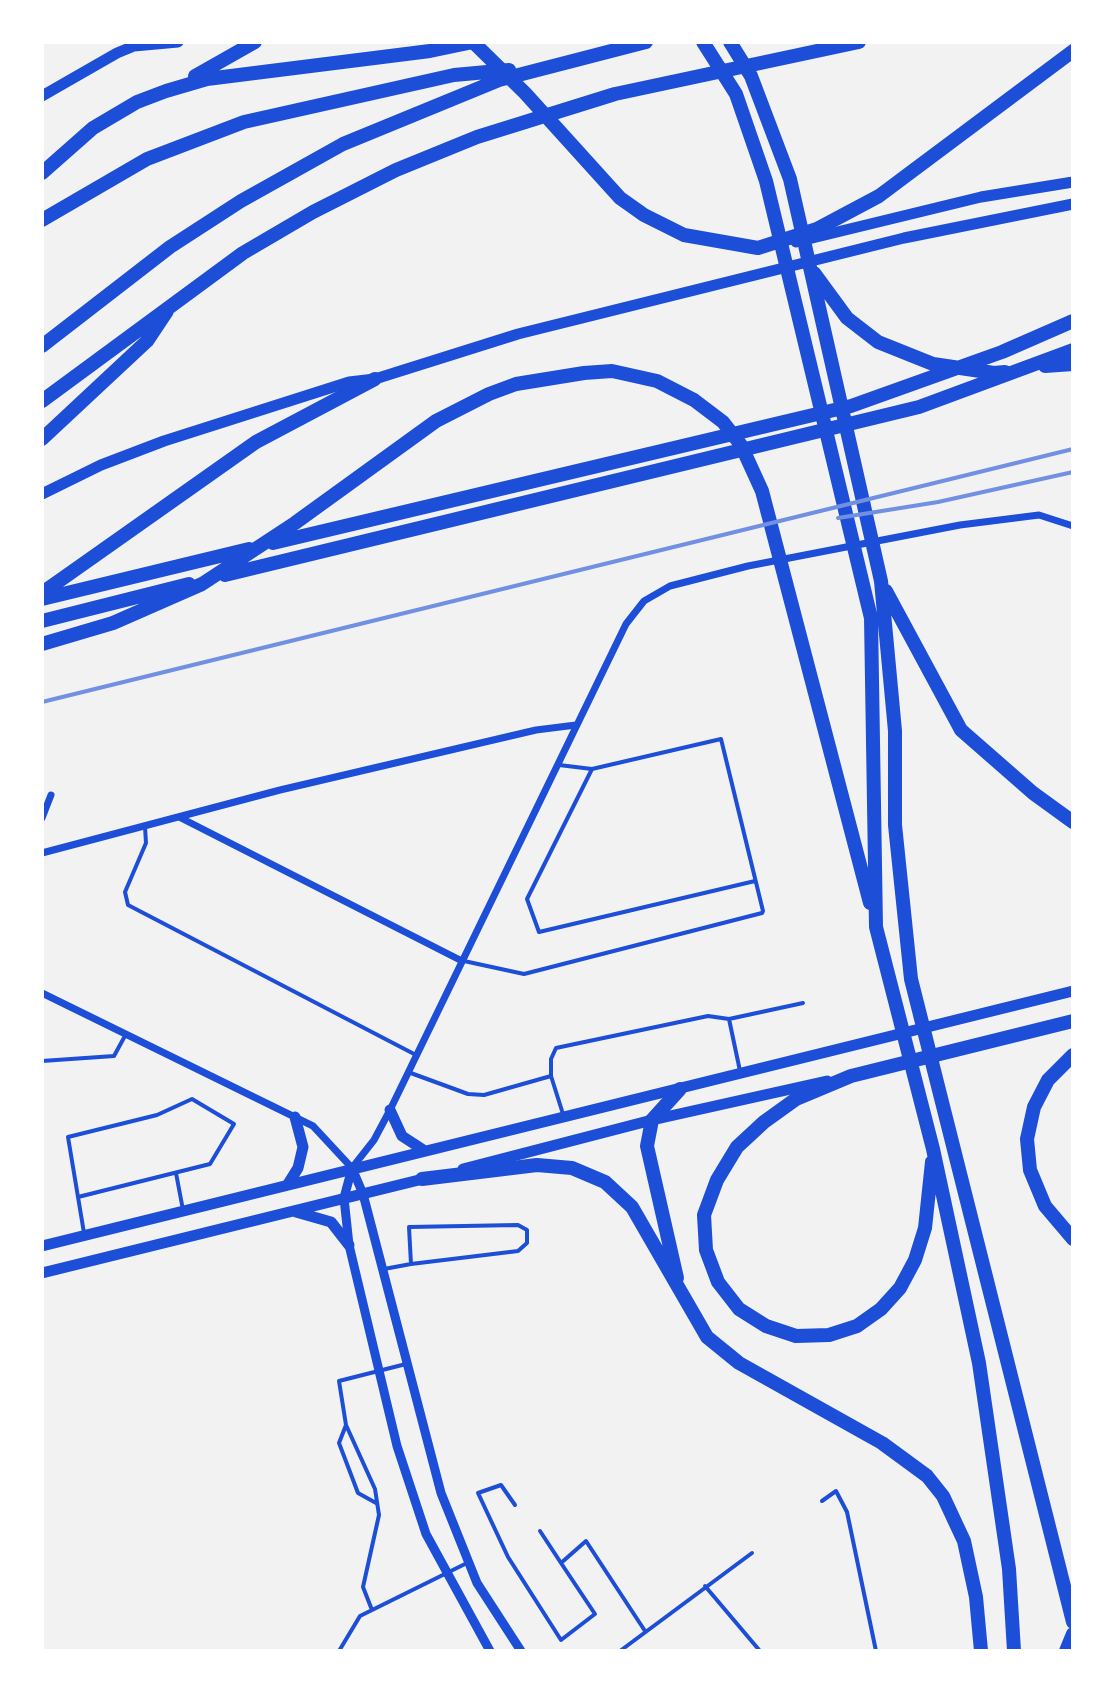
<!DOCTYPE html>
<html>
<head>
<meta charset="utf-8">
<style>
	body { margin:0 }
	#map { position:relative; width:1115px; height:1693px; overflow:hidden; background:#f2f2f2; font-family:Mulish,sans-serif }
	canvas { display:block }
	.frame { position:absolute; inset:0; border:44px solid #fff; pointer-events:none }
</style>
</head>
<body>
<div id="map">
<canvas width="1115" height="1693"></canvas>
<div class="frame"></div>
</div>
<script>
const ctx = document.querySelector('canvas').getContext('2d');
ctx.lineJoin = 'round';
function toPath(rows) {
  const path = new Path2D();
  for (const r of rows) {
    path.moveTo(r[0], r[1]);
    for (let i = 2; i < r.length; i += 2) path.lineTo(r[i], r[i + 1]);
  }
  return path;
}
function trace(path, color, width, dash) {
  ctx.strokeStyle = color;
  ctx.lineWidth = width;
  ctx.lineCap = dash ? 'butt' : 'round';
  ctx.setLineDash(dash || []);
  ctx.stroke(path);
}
trace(toPath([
	[559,765,592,769],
	[145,827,146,843,125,892,128,905,416,1055],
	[464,961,524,974,762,913,763,911,721,739,592,769,527,899,539,932,755,881],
	[729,1019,740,1071],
	[42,1061,114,1056,126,1034],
	[408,1072,468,1094,484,1095,551,1076],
	[563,1114,551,1076,551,1059,556,1048,708,1016,729,1019,803,1003],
	[176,1173,183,1210],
	[78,1197,210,1164,234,1124,192,1099,157,1115,68,1137,84,1233],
	[384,1269,411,1264,409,1227,518,1225,527,1230,527,1243,518,1251,411,1264],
	[346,1425,339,1443,358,1493,376,1503],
	[822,1501,836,1491,847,1512,876,1651],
	[515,1505,501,1485,478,1493,508,1557,561,1640,595,1614,561,1563],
	[540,1531,561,1563,586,1541,645,1631],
	[705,1586,760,1651],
	[372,1610,363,1587,379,1515,375,1489,346,1425,339,1381,406,1364],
	[339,1651,360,1616,467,1563],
	[620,1651,752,1553]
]), '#1d4ed8', 4);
trace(toPath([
	[179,817,462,961],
	[42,818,51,795],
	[42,853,280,790,536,730,576,725],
	[42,993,313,1126,352,1168,374,1140,390,1110,626,624,644,601,670,586,748,566,960,525,1039,515,1073,526]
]), '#1d4ed8', 7);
trace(toPath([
	[352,1168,363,1194,441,1493,477,1583,521,1651],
	[352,1168,344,1198,349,1245,397,1446,426,1534,490,1651]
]), '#1d4ed8', 9);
trace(toPath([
	[42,96,117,53,134,46,178,42],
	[796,242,981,197,1073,182],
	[42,494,101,465,164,441,349,382,375,379,518,334,904,238,1073,204],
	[390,1110,402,1136,425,1151],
	[463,1169,652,1120,827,1081],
	[288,1184,298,1168,303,1147,295,1117],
	[296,1212,331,1222,349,1245],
	[42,1246,1073,991],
	[42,1273,427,1178]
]), '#1d4ed8', 11);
trace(toPath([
	[473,42,525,93,620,198,644,215,684,235,758,248,817,229,879,196,1073,51],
	[703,42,736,94,766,181,871,618,876,927,933,1149,979,1363,1009,1569,1014,1651],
	[730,42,751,76,790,179,881,581,895,731,895,825,911,979,1073,1622],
	[195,76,255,42],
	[42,173,93,128,137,102,166,91,207,79,430,51,473,42],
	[42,220,147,159,244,122,454,75,509,70],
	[814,273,847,318,878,342,933,364,994,373,1005,372],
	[42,346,170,247,241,201,343,144,499,80,646,42],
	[1045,366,1073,364],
	[42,401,243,253,313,212,396,170,477,137,615,94,859,42],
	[42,439,147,341,167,311],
	[273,543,851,406,1002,352,1073,321],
	[225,575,919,407,1073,350],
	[886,591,961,730,1033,793,1073,822],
	[42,593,256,442,375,379],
	[42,599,249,549],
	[42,621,189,584],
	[42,644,113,623,202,584,295,523,436,421,489,394,516,384,584,373,612,371,657,381,694,400,723,422,741,445,762,491,870,903],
	[1073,1055,1048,1080,1034,1107,1027,1139,1030,1170,1045,1206,1073,1239],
	[932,1162,925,1228,915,1260,900,1288,881,1309,857,1326,829,1335,796,1336,766,1326,739,1309,718,1282,706,1250,704,1215,717,1180,737,1147,764,1122,796,1099,851,1076,1073,1021],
	[422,1179,537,1165,572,1168,605,1182,632,1207,707,1337,739,1363,882,1443,927,1476,943,1496,964,1541,976,1597,981,1651],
	[677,1278,647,1146,652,1120,680,1089],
	[1066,1651,1073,1634]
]), '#1d4ed8', 14);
trace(toPath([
	[838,518,938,502,1073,472],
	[42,702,1073,449]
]), '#7290e2', 4);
</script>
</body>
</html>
